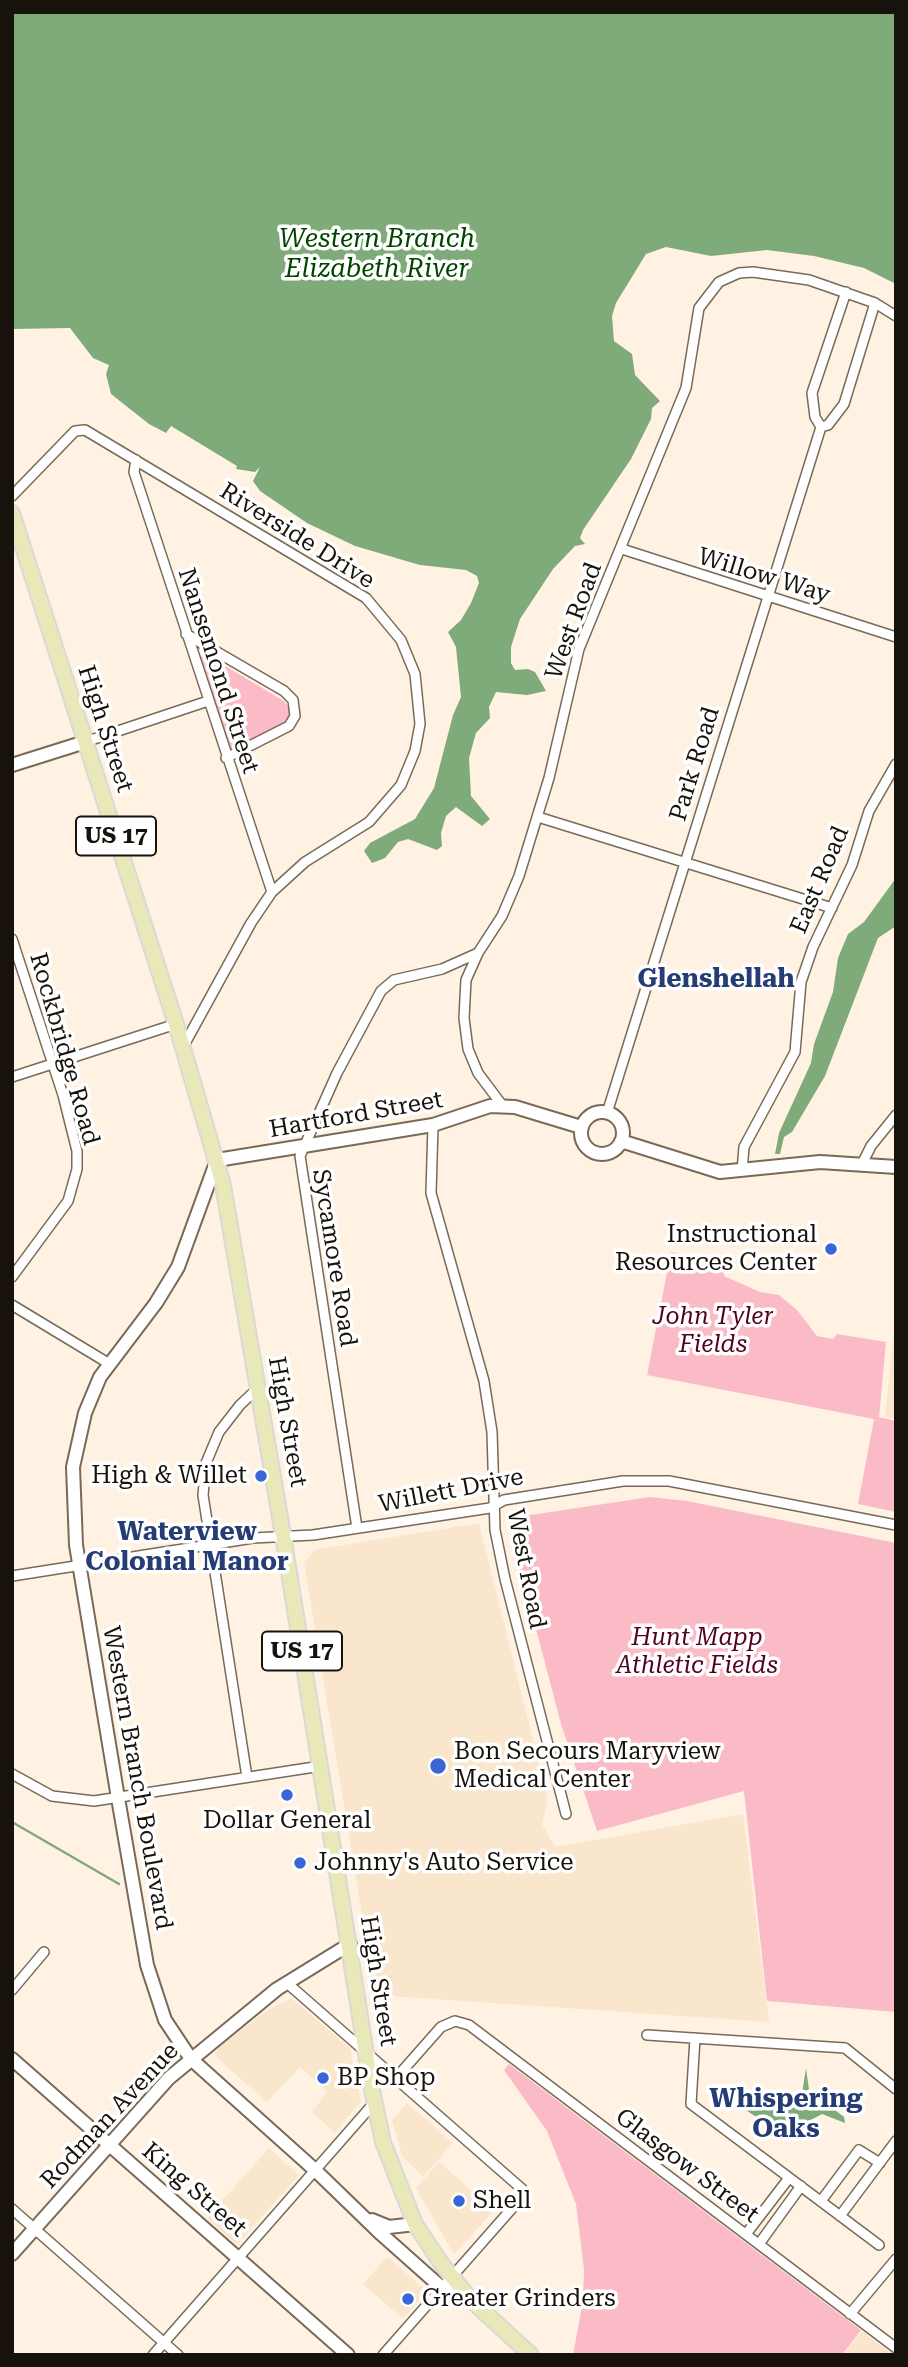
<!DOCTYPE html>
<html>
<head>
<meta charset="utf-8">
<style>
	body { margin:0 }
	#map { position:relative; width:908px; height:2367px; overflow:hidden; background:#fff2e3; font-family:"Roboto Serif",serif }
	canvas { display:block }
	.frame { position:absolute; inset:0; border:14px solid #17120b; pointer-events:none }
</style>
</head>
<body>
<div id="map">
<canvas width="908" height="2367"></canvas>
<div class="frame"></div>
</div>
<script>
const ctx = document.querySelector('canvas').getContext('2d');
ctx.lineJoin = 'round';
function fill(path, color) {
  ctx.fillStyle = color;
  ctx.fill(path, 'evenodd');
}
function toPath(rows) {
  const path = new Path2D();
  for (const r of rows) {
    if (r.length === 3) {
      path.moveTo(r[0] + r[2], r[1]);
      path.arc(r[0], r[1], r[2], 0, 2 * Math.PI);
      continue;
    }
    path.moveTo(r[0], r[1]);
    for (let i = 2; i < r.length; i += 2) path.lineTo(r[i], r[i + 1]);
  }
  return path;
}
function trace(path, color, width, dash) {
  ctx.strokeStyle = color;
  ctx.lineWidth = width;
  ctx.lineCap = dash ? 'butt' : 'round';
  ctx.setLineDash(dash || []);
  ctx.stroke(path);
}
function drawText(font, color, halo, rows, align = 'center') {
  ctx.font = font + ' "Roboto Serif",serif';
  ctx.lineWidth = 7;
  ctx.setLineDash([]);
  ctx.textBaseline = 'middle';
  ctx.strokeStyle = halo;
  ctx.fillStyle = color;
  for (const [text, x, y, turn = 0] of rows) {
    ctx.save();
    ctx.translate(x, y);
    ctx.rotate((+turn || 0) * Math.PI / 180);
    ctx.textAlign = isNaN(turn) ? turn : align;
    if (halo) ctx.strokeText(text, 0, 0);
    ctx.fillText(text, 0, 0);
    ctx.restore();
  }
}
fill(toPath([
	[896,1313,896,1419,885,1417],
	[479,1523,548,1800,542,1824,555,1847,743,1814,769,2022,375,1995,376,1974,363,1921,304,1563,314,1550],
	[291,1998,350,2048,361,2101,335,2133,312,2112,327,2092,300,2067,267,2102,215,2056,218,2048,263,2013],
	[407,2103,453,2143,423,2177,402,2156,392,2120],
	[269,2148,299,2175,237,2245,207,2218],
	[439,2162,494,2210,454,2255,416,2188],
	[387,2257,427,2291,403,2319,363,2284],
	[862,2331,894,2355,843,2355]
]), '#fae6cc');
fill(toPath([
	[205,654,284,701,289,708,289,717,284,724,231,750,201,657],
	[671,1252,726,1262,724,1276,760,1292,779,1295,797,1310,817,1336,833,1339,837,1334,886,1342,879,1417,896,1421,896,1512,858,1504,874,1419,647,1375],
	[650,1497,687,1501,896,1543,896,2012,767,2001,744,1791,597,1831,561,1724,514,1545,511,1518],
	[509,2064,861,2330,842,2355,573,2355,583,2301,584,2270,576,2204,547,2131,504,2070]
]), '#fabbc6');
fill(toPath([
	[12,12,896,12,896,284,864,268,814,256,767,250,711,256,666,247,646,254,616,303,612,316,614,341,632,354,635,375,660,401,652,408,651,419,631,459,583,530,580,538,585,544,575,546,553,569,520,619,511,647,511,663,515,670,528,669,535,672,546,691,527,695,496,692,489,707,490,718,476,733,469,758,471,796,490,819,482,826,456,807,446,816,441,833,442,846,437,850,408,839,398,842,385,858,372,863,364,851,370,843,415,819,434,788,453,715,461,697,456,647,448,632,461,620,471,603,479,583,477,576,466,570,420,565,355,546,307,523,260,491,253,481,260,467,255,472,236,469,237,466,171,426,166,433,149,424,111,394,106,374,109,365,93,358,70,328,12,329],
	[896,878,896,926,878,938,825,1076,792,1132,784,1137,780,1154,775,1154,779,1133,811,1063,814,1044,833,992,838,958,848,934,864,922],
	[806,2068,809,2090,844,2117,845,2123,822,2114,783,2135,731,2100,731,2097,735,2095,795,2099,802,2094]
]), '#7eab79');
trace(toPath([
	[12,1822,119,1884]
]), '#7eab79', 2.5);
const street = toPath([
	[821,427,815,417,812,393,846,292],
	[136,460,134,472,272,892],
	[12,496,75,431,85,430,366,598,401,640,415,674,420,724,415,751,401,785,369,822,305,862,272,892,251,923,183,1047],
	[622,549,896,637],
	[186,634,284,691,293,700,295,716,289,726,226,758],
	[85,742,208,701],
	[538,817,832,908],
	[12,939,63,1095,77,1151,77,1169,68,1201,12,1277],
	[12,1077,176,1024],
	[502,1105,478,1073,468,1049,464,1018,466,980,478,953,502,916,519,876,549,778,579,649,686,388,699,308,719,282,739,273,753,272,809,280,875,303,896,316],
	[607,1113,821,427,828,425,844,404,875,303],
	[433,1125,431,1193,484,1381,492,1432,495,1530,505,1579,566,1814],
	[862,1164,871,1146,896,1115],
	[742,1171,744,1147,795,1052,801,982,813,947,852,865,869,811,896,764],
	[12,1305,108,1363],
	[357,1528,300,1156,337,1073,381,991,394,980,442,969,478,953],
	[12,1576,253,1538,313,1535,490,1508,504,1500,623,1481,669,1481,896,1525],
	[12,1774,52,1796,94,1801,321,1766],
	[247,1777,203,1495,206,1463,219,1432,240,1405,258,1388],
	[287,1983,522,2189,522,2197,383,2355],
	[12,1990,44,1952],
	[647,2035,845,2048,896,2089],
	[695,2038,691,2104,879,2245],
	[396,2078,441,2027,455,2021,469,2025,896,2348],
	[821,2201,859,2150,880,2163],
	[12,2209,178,2355],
	[840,2216,896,2141],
	[746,2234,789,2178],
	[759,2244,801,2186],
	[850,2314,896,2259],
	[153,2355,374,2103]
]);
const secondary = toPath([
	[12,765,85,742],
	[602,1133,21],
	[621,1141,720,1172,820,1162,896,1167],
	[12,2059,348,2355],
	[372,2220,389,2227,415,2224],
	[12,2254,169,2078,277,1989,350,1944],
	[471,2299,442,2288,379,2232,315,2170,191,2059,165,2020,147,1965,118,1798,76,1545,73,1467,85,1413,100,1377,156,1303,178,1267,217,1160,433,1125,490,1106,515,1107,581,1127]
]);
const primary = toPath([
	[12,513,176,1024,223,1185,283,1535,371,2085,383,2142,415,2224,441,2263,471,2300,531,2355]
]);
trace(street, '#776a58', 12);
trace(secondary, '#776a58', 16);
trace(primary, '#dad9d8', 18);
trace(street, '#fff', 9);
trace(secondary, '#fff', 12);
trace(primary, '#e8e8b8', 14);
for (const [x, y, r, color] of [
	[831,1249,7,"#3a65d5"],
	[261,1476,7,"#3a65d5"],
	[438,1766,9,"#3a65d5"],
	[287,1795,7,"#3a65d5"],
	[300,1863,7,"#3a65d5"],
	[323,2078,7,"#3a65d5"],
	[459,2201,7,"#3a65d5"],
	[408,2299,7,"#3a65d5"]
]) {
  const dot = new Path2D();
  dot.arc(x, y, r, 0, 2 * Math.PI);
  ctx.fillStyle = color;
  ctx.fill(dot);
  trace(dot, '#fff', 2.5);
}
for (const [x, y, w] of [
	[116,836,80],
	[302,1651,80]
]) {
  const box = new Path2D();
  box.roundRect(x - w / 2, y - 19.5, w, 39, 5);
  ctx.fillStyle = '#fff';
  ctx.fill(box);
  trace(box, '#17120b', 2);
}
drawText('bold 23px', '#17120b', null, [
	["US 17",116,836],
	["US 17",302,1651]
]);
drawText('24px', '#17120b', '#fff', [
	["Riverside Drive",297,536,32],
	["Willow Way",764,576,17],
	["West Road",574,621,-70],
	["Nansemond Street",218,671,72],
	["High Street",105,729,72],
	["Park Road",695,764,-73],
	["East Road",820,880,-67],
	["Rockbridge Road",64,1049,74],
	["Hartford Street",356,1115,-10],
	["Sycamore Road",334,1258,81],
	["High Street",287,1422,80],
	["Willett Drive",451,1491,-11],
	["West Road",526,1569,79],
	["Western Branch Boulevard",137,1778,80],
	["High Street",378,1981,81],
	["Rodman Avenue",110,2116,-47],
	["Glasgow Street",687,2166,37],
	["King Street",194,2190,41]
]);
drawText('24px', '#17120b', '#fff', [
	["Instructional",817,1235,"right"],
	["Resources Center",817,1263,"right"],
	["High & Willet",247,1476,"right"],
	["Bon Secours Maryview",454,1752],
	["Medical Center",454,1780],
	["Dollar General",287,1821,"center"],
	["Johnny's Auto Service",314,1863],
	["BP Shop",337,2078],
	["Shell",473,2201],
	["Greater Grinders",422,2299]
], 'left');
drawText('italic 24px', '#540021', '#fff', [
	["John Tyler",713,1317],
	["Fields",713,1345],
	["Hunt Mapp",697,1638],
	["Athletic Fields",697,1666]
]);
drawText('italic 26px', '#024500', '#fff', [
	["Western Branch",377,239],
	["Elizabeth River",377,269]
]);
drawText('bold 26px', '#253d74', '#fff', [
	["Glenshellah",716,979],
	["Waterview",187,1532],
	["Colonial Manor",187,1562],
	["Whispering",786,2099],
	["Oaks",786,2129]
]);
</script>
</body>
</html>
